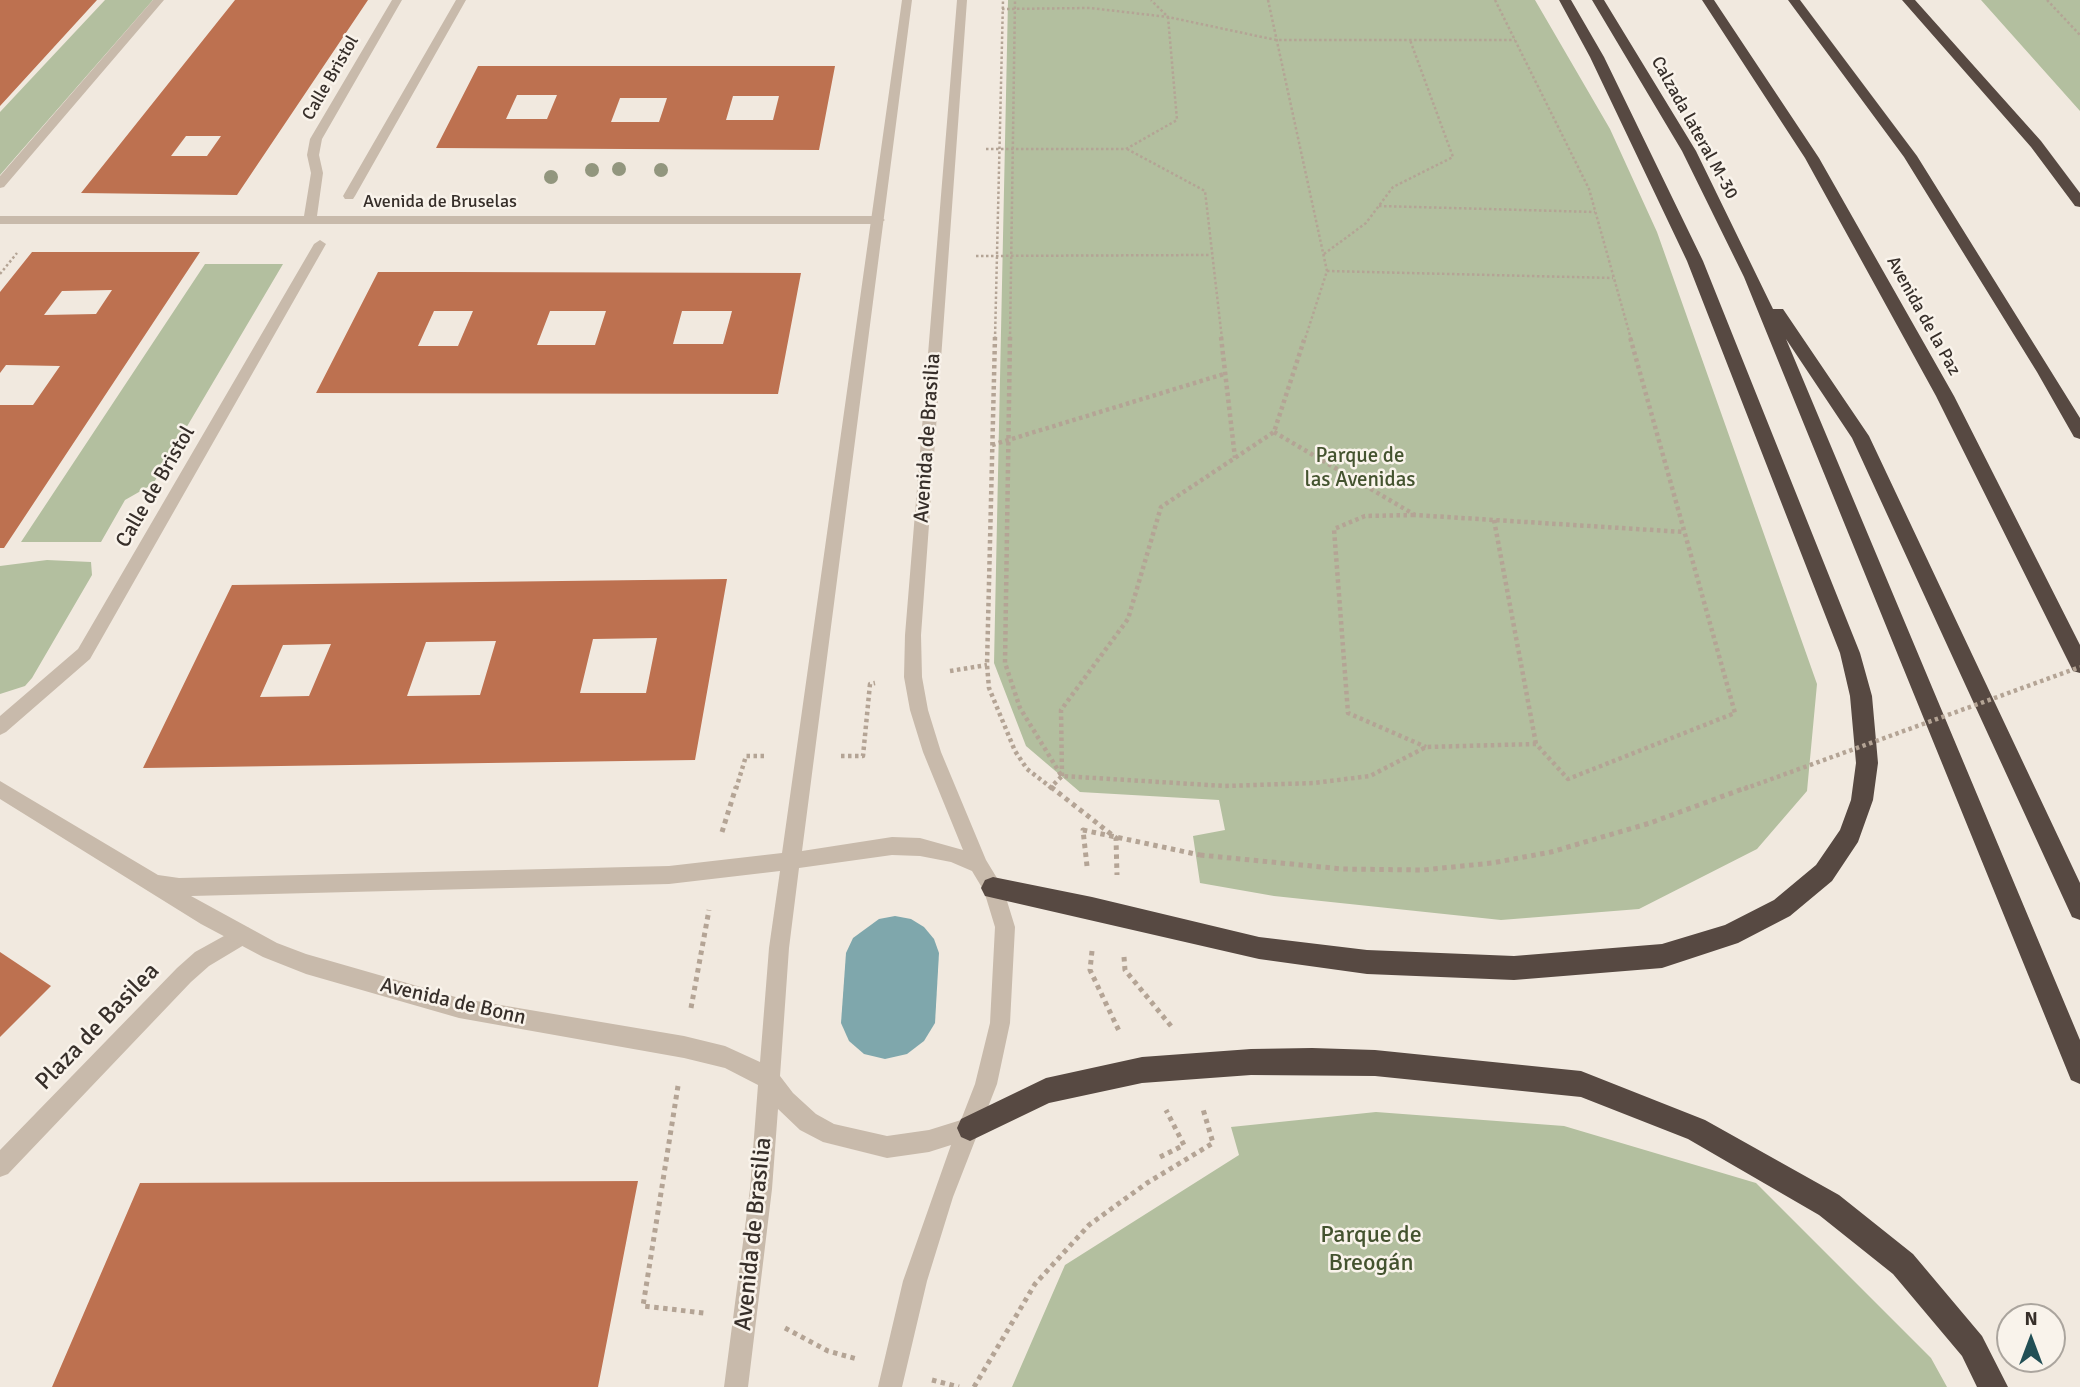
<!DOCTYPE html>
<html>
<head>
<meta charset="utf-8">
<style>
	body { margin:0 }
	#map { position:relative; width:2080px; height:1387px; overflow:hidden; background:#f1e9df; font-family:Signika,sans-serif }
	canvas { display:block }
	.north { position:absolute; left:1996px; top:1303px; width:70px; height:70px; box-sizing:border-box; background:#f9f3eb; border:2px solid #aba59e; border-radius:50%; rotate:0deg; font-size:19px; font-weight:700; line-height:28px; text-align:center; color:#372f2a }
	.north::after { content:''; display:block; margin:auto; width:24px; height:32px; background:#224f55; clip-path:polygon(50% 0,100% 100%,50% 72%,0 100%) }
</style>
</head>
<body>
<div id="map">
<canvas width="2080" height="1387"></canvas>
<div class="north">N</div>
</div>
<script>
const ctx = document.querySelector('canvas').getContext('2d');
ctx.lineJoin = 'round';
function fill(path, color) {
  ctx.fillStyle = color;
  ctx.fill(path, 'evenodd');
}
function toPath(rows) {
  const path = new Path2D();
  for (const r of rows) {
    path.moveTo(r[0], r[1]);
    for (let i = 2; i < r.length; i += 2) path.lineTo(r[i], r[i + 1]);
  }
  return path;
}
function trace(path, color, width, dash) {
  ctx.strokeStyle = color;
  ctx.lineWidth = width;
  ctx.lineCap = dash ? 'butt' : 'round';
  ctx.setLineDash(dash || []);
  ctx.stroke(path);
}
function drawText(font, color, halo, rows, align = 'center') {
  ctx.font = font + ' Signika,sans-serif';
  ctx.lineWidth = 5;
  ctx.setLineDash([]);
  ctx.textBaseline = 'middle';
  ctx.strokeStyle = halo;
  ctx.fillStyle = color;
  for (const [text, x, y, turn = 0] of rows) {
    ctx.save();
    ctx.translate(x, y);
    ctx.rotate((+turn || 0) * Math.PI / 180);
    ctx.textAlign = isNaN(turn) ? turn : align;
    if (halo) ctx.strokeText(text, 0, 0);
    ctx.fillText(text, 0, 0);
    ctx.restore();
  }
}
fill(toPath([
	[105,0,153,0,0,175,0,112],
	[1008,0,1535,0,1610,129,1657,232,1817,684,1807,791,1757,849,1639,909,1501,920,1274,896,1200,883,1193,836,1225,830,1219,800,1080,792,1026,746,994,663],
	[1981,0,2080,0,2080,111],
	[205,264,283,264,153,484,125,500,101,542,21,542],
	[47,560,91,562,92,575,32,678,25,686,0,694,0,566],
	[1376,1112,1564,1126,1756,1183,1931,1358,1947,1387,1012,1387,1065,1265,1239,1155,1231,1127]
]), '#b3bf9f');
fill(toPath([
	[895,916,911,919,924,927,934,939,939,953,935,1023,924,1041,907,1054,885,1059,864,1054,849,1041,841,1023,846,953,853,938,879,919]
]), '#7fa7ac');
fill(toPath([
	[0,0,97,0,0,106],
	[235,0,368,0,237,195,81,193],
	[186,136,221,136,207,156,171,156],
	[478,66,835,66,819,150,436,148],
	[517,95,557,95,547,119,506,119],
	[733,96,779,96,773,120,726,120],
	[620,98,667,98,659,122,611,122],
	[32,252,200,252,4,548,0,548,0,405,33,405,60,366,6,365,0,373,0,292],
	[112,290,96,314,44,315,62,291],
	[378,272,455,272,801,273,778,394,316,393],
	[434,311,473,311,458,346,418,346],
	[550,311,606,311,595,345,537,345],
	[682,311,732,311,723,344,673,344],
	[727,579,695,760,143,768,232,585],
	[657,638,646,693,580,693,593,639],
	[496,641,480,695,407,696,426,642],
	[331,644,309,696,260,697,283,645],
	[0,952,51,986,0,1037],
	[638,1181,598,1387,52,1387,140,1183]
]), '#bd7150');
trace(toPath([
	[1268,0,1327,271,1305,339],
	[1495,0,1589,189,1631,339],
	[2047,0,2080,35],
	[1002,9,1090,8,1168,17,1276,40,1515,40],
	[986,149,1126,149,1177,120,1168,17,1151,0],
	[1127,149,1205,191,1222,339],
	[1379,206,1595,212],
	[1324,254,1366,223,1393,187,1453,157,1410,40],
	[976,256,1210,255],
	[1327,271,1613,278],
	[0,274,17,253],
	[995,339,1003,0],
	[1010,339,1015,0]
]), '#b4a495', 2.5, [2.5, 2.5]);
trace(toPath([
	[995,337,987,665,989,688,1015,751,1027,769,1053,789],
	[1010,337,1005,663,1020,708,1061,775],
	[1221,337,1235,458],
	[1274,432,1415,515,1684,532],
	[992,445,1224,374],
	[1414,515,1365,516,1334,529,1348,713,1426,747],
	[1494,520,1536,744],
	[950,671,987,665],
	[841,756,863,756,870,684,875,683],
	[1062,776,1061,710,1128,619,1161,507,1274,432,1305,337],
	[736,789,746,756,766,756],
	[1049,789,1062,776,1225,786,1314,783,1370,776,1426,747,1536,744,1568,779,1735,713,1630,337]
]), '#b4a495', 4.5, [3.5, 3.5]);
trace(toPath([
	[1051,787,1116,838,1117,875],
	[722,832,736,787],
	[1087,866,1083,830,1200,855],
	[1092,951,1090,970,1120,1033],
	[1124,957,1125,970,1171,1026],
	[691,1008,709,910],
	[678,1086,643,1306,704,1313],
	[1160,1157,1184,1145,1166,1110],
	[785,1328,828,1351,857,1359],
	[932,1380,959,1387],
	[974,1387,1035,1284,1089,1225,1147,1183,1213,1143,1203,1109]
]), '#b4a495', 5, [4.5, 4.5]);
fill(toPath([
	[456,0,466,0,355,196,353,199,345,199,343,196,456,0],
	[320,240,326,244,90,659,6,732,0,735,0,716,78,649,314,244,320,240]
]), '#c8baab');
fill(toPath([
	[392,0,402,0,322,139,319,155,323,173,317,216,879,216,885,220,879,224,0,224,0,216,304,216,311,173,307,155,310,139,392,0],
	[242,926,249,928,252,935,249,942,209,966,191,982,8,1174,0,1177,0,1150,177,968,195,952,242,926]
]), '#c8baab');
fill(toPath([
	[153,0,164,0,4,187,0,188,0,176,153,0],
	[902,0,912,0,802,851,892,837,920,838,963,850,923,752,910,710,904,677,905,635,957,0,967,0,921,635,922,677,928,710,941,752,986,860,1003,888,1015,927,1010,1023,997,1084,953,1197,927,1281,902,1387,878,1387,903,1281,951,1145,929,1152,887,1158,823,1142,800,1130,778,1109,772,1189,748,1387,724,1387,750,1189,758,1085,725,1068,684,1058,459,1018,306,974,263,957,201,924,0,799,0,781,158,875,179,878,669,866,782,853,902,0],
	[892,855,920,856,951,862,972,871,984,891,995,927,990,1023,975,1084,961,1120,929,1130,887,1136,834,1124,816,1114,793,1093,780,1076,789,948,799,868,892,855],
	[780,871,769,948,760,1062,725,1046,684,1036,459,998,306,954,277,943,191,896,669,884,780,871]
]), '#c8baab');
fill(toPath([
	[1559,0,1571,0,1604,57,1703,261,1860,653,1872,696,1878,763,1873,800,1858,842,1832,881,1790,916,1738,943,1662,968,1514,980,1367,974,1259,959,985,896,981,888,985,880,993,877,1092,897,1259,937,1367,950,1514,956,1662,944,1725,925,1774,900,1816,865,1840,830,1851,800,1856,763,1850,696,1840,653,1687,261,1590,57,1559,0],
	[1592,0,1604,0,1696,151,1773,309,1783,309,1869,436,2080,883,2080,920,2072,917,1852,438,1786,339,2080,1040,2080,1084,2071,1080,1744,277,1682,151,1592,0],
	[1702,0,1714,0,1819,158,1954,396,2080,645,2080,673,2073,671,1936,396,1805,158,1702,0],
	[1788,0,1800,0,1917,156,2080,418,2080,439,2074,437,2037,372,1904,157,1788,0],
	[1902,0,1915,0,2041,141,2080,193,2080,207,2075,206,2031,147,1902,0],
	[1312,1048,1375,1050,1581,1071,1705,1120,1839,1195,1913,1254,1982,1336,2008,1387,1977,1387,1962,1356,1893,1274,1819,1215,1688,1139,1581,1097,1375,1076,1251,1075,1142,1083,1049,1103,970,1141,961,1137,957,1128,961,1119,1046,1078,1142,1057,1251,1049,1312,1048]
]), '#574942');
trace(toPath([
	[1744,789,2080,667]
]), '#b4a495', 4.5, [3.5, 3.5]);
trace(toPath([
	[1200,855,1342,869,1423,870,1492,863,1551,852,1650,823,1748,787]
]), '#b4a495', 5, [4.5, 4.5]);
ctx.fillStyle = '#92967e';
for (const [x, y] of [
	[619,169],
	[592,170],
	[661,170],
	[551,177]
]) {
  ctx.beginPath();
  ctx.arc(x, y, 7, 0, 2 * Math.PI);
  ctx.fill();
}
drawText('18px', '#372f2a', '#f9f3eb', [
	["Calle Bristol",331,78,-60],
	["Calzada lateral M-30",1694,128,61],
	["Avenida de Bruselas",440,202],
	["Avenida de la Paz",1923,316,61]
]);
drawText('21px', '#372f2a', '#f9f3eb', [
	["Avenida de Brasilia",928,438,-86],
	["Calle de Bristol",156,487,-60],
	["Avenida de Bonn",453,1002,13]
]);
drawText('21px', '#44532f', '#f9f3eb', [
	["Parque de",1360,456],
	["las Avenidas",1360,480]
]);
drawText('24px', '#372f2a', '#f9f3eb', [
	["Plaza de Basilea",98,1027,-46],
	["Avenida de Brasilia",754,1234,-84]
]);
drawText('24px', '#44532f', '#f9f3eb', [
	["Parque de",1371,1236],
	["Breogán",1371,1264]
]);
</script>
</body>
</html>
